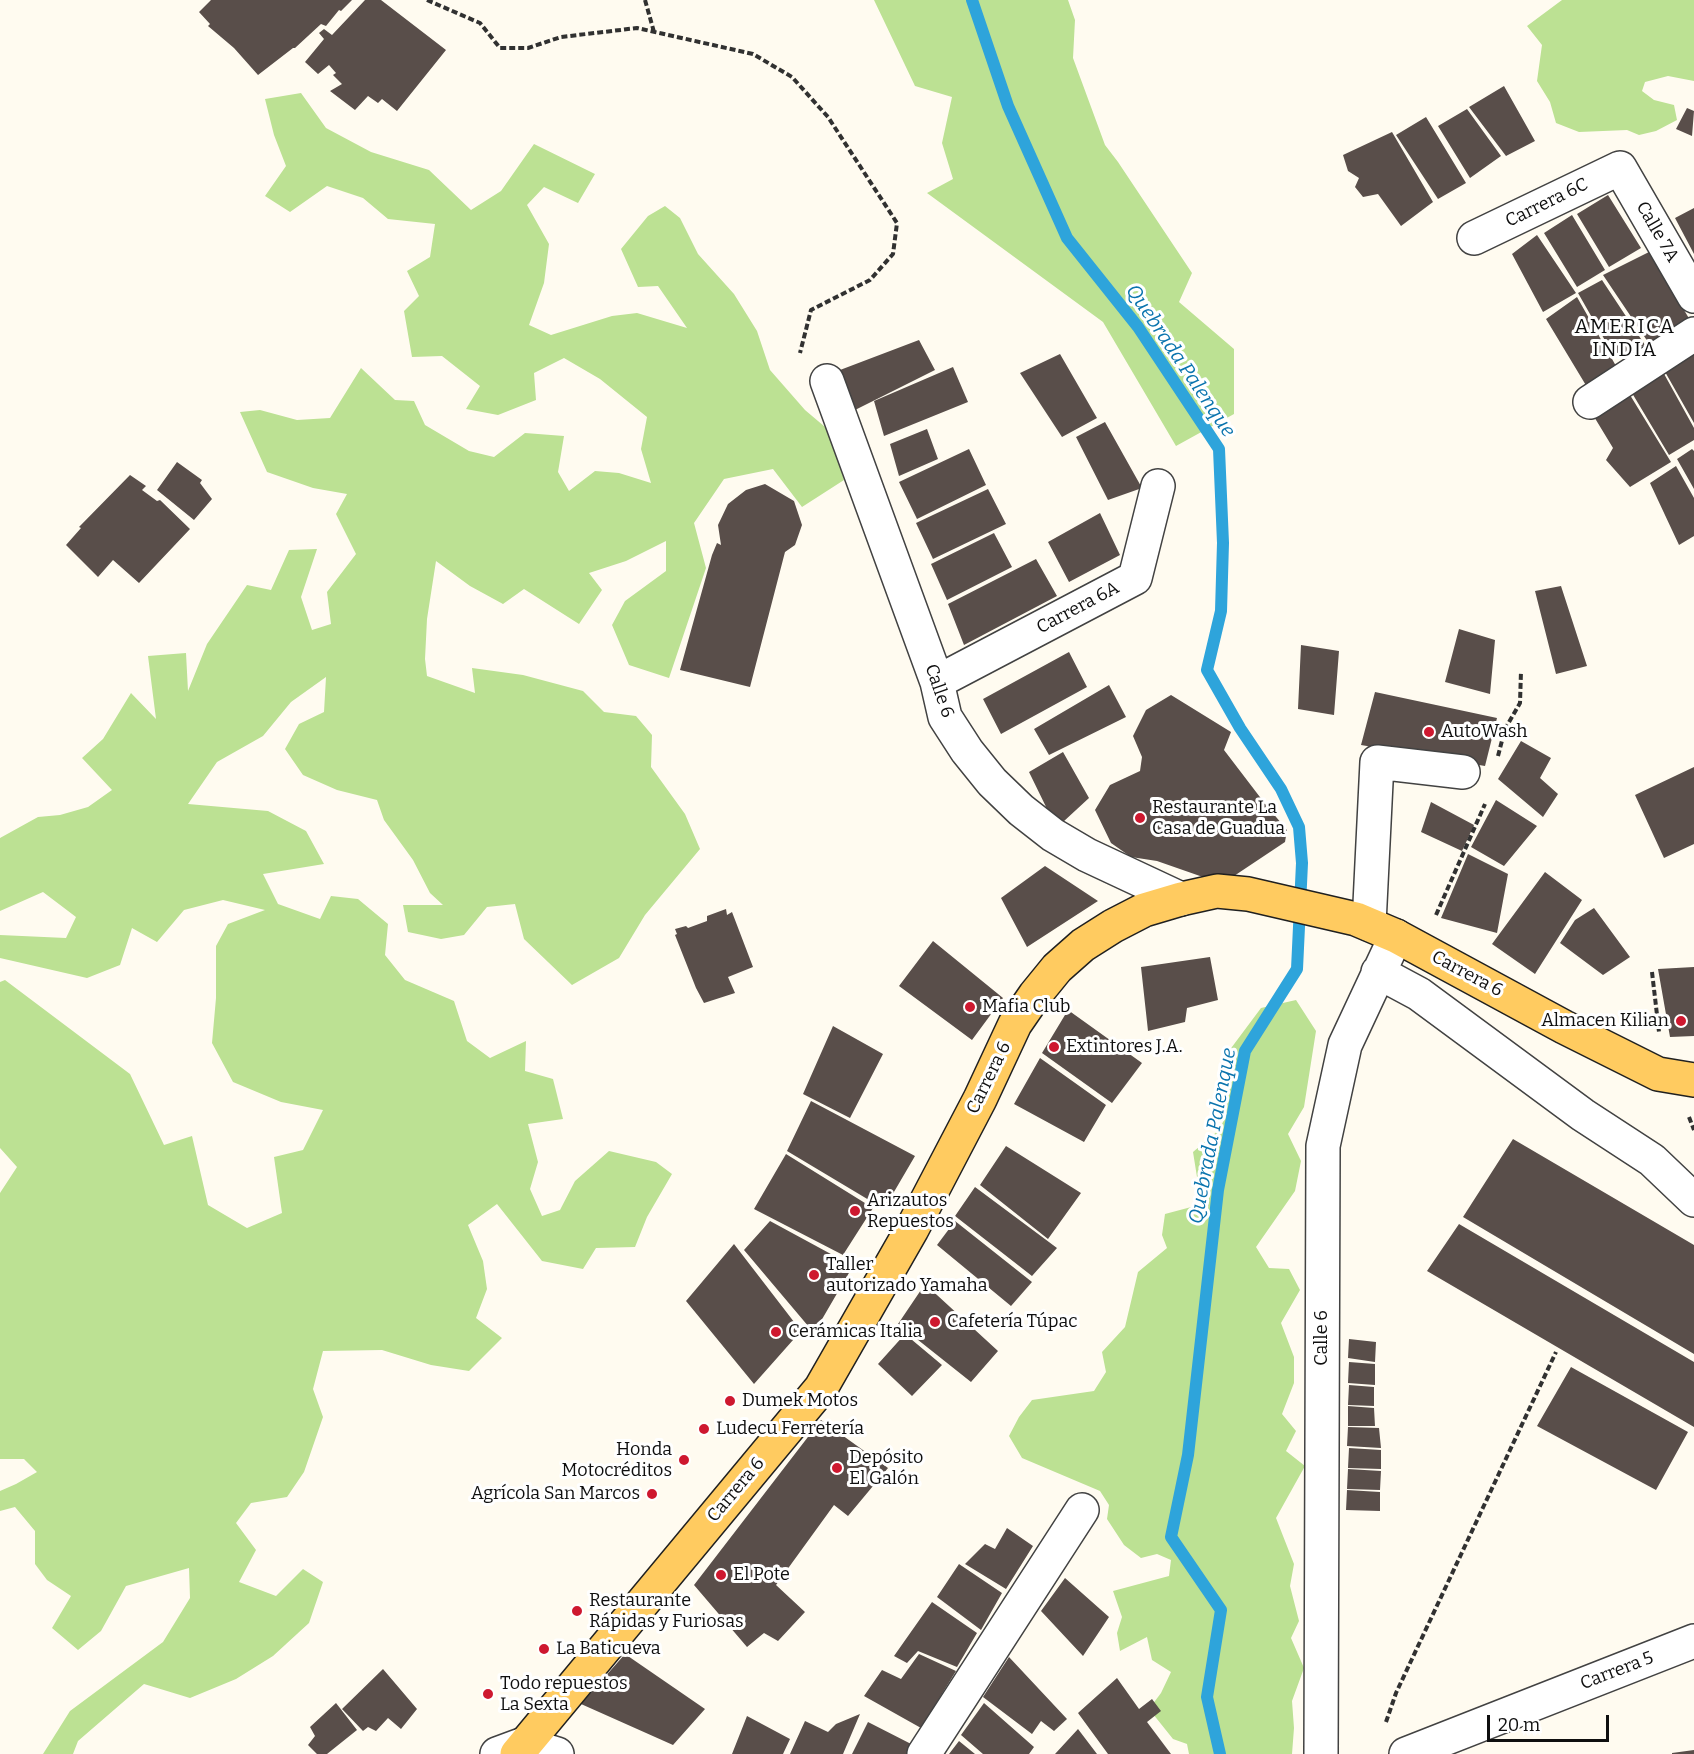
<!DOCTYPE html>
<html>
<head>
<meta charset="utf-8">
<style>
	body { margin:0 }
	#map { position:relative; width:1694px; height:1754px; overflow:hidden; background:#fffbf0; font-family:Bitter,serif }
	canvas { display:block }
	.scale { position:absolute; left:1487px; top:1715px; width:122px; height:27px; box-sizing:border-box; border:3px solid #0f0f0f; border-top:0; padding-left:8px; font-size:18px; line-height:21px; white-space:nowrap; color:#0f0f0f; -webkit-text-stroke:4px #fff; paint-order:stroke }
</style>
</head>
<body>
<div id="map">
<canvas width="1694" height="1754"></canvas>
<div class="scale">20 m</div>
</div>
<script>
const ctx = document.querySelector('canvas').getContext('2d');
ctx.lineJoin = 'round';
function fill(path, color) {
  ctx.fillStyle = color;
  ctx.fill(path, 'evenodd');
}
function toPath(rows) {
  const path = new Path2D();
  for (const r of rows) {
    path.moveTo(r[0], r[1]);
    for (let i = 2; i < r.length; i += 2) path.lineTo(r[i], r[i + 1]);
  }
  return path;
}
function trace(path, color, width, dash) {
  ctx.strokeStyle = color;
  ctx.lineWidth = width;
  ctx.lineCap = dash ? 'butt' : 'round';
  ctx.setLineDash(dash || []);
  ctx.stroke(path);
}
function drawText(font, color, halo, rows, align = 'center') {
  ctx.font = font + ' Bitter,serif';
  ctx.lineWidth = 6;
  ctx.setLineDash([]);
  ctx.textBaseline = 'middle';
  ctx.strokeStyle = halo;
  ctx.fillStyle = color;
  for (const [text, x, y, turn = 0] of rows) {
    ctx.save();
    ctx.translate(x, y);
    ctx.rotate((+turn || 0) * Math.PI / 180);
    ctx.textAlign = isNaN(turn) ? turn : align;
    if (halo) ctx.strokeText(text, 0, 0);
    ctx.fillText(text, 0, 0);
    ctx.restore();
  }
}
fill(toPath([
	[874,0,1068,0,1075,20,1073,58,1105,145,1118,162,1192,273,1179,302,1234,349,1234,414,1176,446,1103,322,927,193,953,179,942,143,952,97,915,86],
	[1562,0,1694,0,1694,81,1668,76,1645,82,1642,91,1654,100,1674,105,1677,120,1656,131,1639,135,1627,130,1579,132,1556,123,1550,102,1537,81,1542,45,1527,26],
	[301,93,326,128,371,152,429,170,471,210,501,191,534,144,595,174,578,203,544,187,527,205,549,244,544,283,529,325,551,335,612,316,637,313,687,328,658,286,638,287,621,249,648,216,665,206,680,218,698,254,734,294,757,331,770,370,805,410,831,432,844,480,802,507,773,469,724,479,694,523,706,568,669,678,629,665,612,625,625,601,666,571,666,541,626,561,589,573,602,590,579,624,524,589,503,604,470,586,436,561,427,619,425,659,427,676,475,693,472,668,523,675,583,691,604,712,636,716,652,735,651,767,685,814,700,849,645,915,619,958,572,985,524,939,515,904,487,907,464,935,441,939,408,932,403,905,443,905,430,893,413,860,384,820,377,800,337,790,303,775,285,749,299,724,324,712,326,677,291,702,263,736,217,762,188,804,268,811,306,831,324,864,263,874,278,904,320,919,331,896,358,899,388,924,385,955,405,980,454,1001,467,1041,490,1058,526,1041,525,1071,553,1079,563,1119,528,1124,538,1162,530,1189,542,1216,560,1210,575,1181,609,1151,656,1162,672,1174,647,1217,635,1247,596,1248,583,1269,542,1261,497,1204,468,1225,483,1261,487,1289,476,1318,502,1338,469,1371,431,1365,382,1350,323,1351,313,1389,323,1417,304,1472,287,1497,251,1503,236,1523,256,1550,239,1582,276,1596,303,1569,323,1582,309,1623,273,1656,236,1679,190,1698,144,1684,78,1741,73,1754,43,1754,70,1711,163,1642,190,1598,189,1568,126,1586,101,1631,78,1650,52,1628,71,1596,47,1580,35,1564,35,1531,15,1507,0,1511,0,1491,16,1484,37,1472,24,1459,0,1459,0,1193,17,1167,0,1148,0,982,5,980,130,1074,164,1145,192,1136,208,1205,247,1228,282,1213,274,1157,303,1150,323,1110,281,1102,233,1082,212,1043,216,998,216,946,228,924,265,910,223,900,184,910,157,942,132,928,120,965,87,978,0,958,0,935,66,938,76,917,43,892,0,911,0,838,38,817,60,815,88,807,112,790,82,758,103,739,131,693,156,719,148,656,186,653,188,691,207,644,247,585,271,590,289,550,317,549,301,597,312,630,331,624,327,592,356,554,336,514,347,494,313,488,267,472,240,412,260,410,297,420,330,418,361,368,395,400,414,401,425,425,469,451,494,457,525,433,564,436,558,472,569,491,595,471,619,473,651,483,641,449,647,417,600,379,564,358,534,373,536,400,498,415,466,409,480,386,442,356,412,357,404,311,419,296,407,271,430,257,435,224,388,219,363,198,327,186,290,212,265,196,286,166,274,135,265,99],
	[1296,1000,1316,1031,1304,1107,1288,1134,1301,1161,1295,1191,1256,1247,1269,1268,1289,1269,1300,1290,1281,1323,1294,1357,1294,1383,1282,1414,1296,1431,1286,1451,1305,1466,1276,1518,1294,1564,1290,1586,1299,1621,1291,1638,1304,1668,1292,1701,1294,1728,1292,1754,1189,1754,1187,1744,1173,1739,1149,1709,1161,1693,1171,1672,1152,1660,1147,1637,1120,1651,1117,1633,1122,1617,1113,1591,1169,1576,1171,1560,1157,1554,1141,1558,1124,1545,1107,1519,1109,1505,1100,1491,1022,1458,1009,1436,1019,1417,1032,1400,1094,1391,1106,1372,1102,1352,1125,1327,1138,1272,1167,1248,1162,1235,1165,1214,1195,1206,1204,1193,1197,1177,1193,1152,1219,1130,1227,1114,1220,1102,1220,1063,1261,1008]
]), '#bce193');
trace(toPath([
	[972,0,1008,106,1067,238,1138,327,1219,449,1223,543,1221,611,1207,670,1240,728,1281,789,1299,827,1302,863,1297,969,1245,1051,1218,1190,1188,1455,1171,1537,1221,1610,1207,1697,1220,1754]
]), '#2ea4db', 12);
fill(toPath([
	[211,0,352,0,341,11,339,10,326,26,321,24,295,48,293,48,258,75,234,48,208,26,210,24,199,12],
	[365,0,381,0,446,50,397,111,382,99,378,103,368,96,355,110,330,91,342,84,333,75,336,73,329,65,318,74,305,62,324,39,319,33,324,29,332,35],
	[1504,86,1535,141,1506,156,1469,107],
	[1687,108,1694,111,1692,136,1676,129],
	[1467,109,1501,156,1470,178,1438,126],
	[1426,117,1466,183,1438,199,1396,135],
	[1392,132,1433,202,1401,226,1378,194,1363,197,1355,187,1359,178,1348,171,1343,155],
	[1608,195,1641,248,1609,267,1577,214],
	[1694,208,1694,254,1675,218],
	[1572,215,1605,270,1577,287,1544,233],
	[1537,235,1576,293,1543,312,1512,254],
	[1649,252,1690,320,1650,345,1603,275],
	[1602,280,1645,345,1615,358,1578,293],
	[1577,297,1616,366,1587,387,1546,319],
	[919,340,935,370,855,410,840,370],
	[1694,353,1694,423,1664,370],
	[1060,354,1097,418,1062,437,1020,373],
	[953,367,968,402,884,436,874,401],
	[1663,372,1694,428,1694,440,1669,455,1632,393],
	[1630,395,1671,462,1630,487,1606,460,1613,448,1593,415],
	[1105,422,1142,488,1108,500,1076,437],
	[927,429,938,459,899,476,890,444],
	[969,449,986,485,917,519,899,482],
	[1692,449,1694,451,1694,489,1677,459],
	[177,462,202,480,200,483,212,499,194,520,157,490],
	[1676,466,1694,498,1694,536,1679,545,1650,483],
	[130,475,146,486,142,490,157,501,160,500,190,529,139,583,113,560,98,577,66,545,81,528,79,527],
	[765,484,794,501,802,525,795,545,785,552,750,687,680,670,712,555,717,543,721,545,718,525,728,504,746,490],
	[988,489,1006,524,933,559,916,523],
	[1100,513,1120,555,1069,582,1048,542],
	[994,533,1012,567,947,600,931,564],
	[1036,559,1057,596,964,645,948,604],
	[1561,586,1587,666,1556,674,1535,591],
	[1459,629,1495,640,1490,694,1445,682],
	[1301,645,1339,651,1334,715,1298,709],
	[1069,652,1087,687,1001,734,983,699],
	[1109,685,1126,717,1049,755,1034,729],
	[1375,692,1497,718,1485,766,1361,745],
	[1171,695,1231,732,1224,750,1266,805,1287,830,1285,842,1231,878,1200,876,1157,861,1131,857,1111,843,1095,810,1110,785,1140,771,1142,757,1133,736,1146,710],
	[1521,741,1551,758,1540,778,1558,794,1543,817,1498,779],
	[1063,752,1089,798,1063,822,1050,815,1029,772],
	[1694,767,1694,844,1664,858,1635,795],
	[1496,800,1537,826,1504,866,1471,847],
	[1431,802,1474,825,1462,851,1421,832],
	[1468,854,1508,874,1497,933,1441,918],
	[1045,866,1098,901,1027,947,1001,898],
	[1545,872,1582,900,1535,974,1492,944],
	[1594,908,1630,957,1603,975,1560,943,1575,920],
	[726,909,727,915,732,912,753,967,728,977,735,993,704,1003,696,988,675,935,677,934,675,929,686,926,688,928,707,921,707,916],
	[933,941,1003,998,972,1040,899,986],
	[1210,957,1218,1000,1187,1008,1185,1022,1148,1031,1141,967],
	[1694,967,1694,1036,1670,1037,1658,969],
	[1068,1010,1142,1063,1112,1103,1042,1053],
	[833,1026,883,1054,850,1118,803,1094],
	[1040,1058,1106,1105,1084,1142,1014,1104],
	[811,1101,915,1156,884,1209,787,1151],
	[1513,1139,1694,1245,1694,1354,1463,1217],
	[1006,1146,1081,1193,1048,1239,980,1185],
	[786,1154,873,1208,843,1255,754,1209],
	[975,1187,1057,1248,1032,1276,955,1216],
	[770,1221,853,1266,814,1333,744,1250],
	[955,1221,1032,1282,1011,1306,937,1245],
	[1459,1224,1694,1362,1694,1427,1427,1271],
	[734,1244,801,1331,754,1384,686,1301],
	[925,1284,998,1351,971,1382,898,1324],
	[905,1334,942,1365,912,1396,878,1364],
	[1349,1339,1376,1342,1375,1362,1348,1358],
	[1349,1362,1375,1364,1375,1385,1348,1383],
	[1571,1367,1688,1432,1656,1490,1537,1426],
	[1349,1385,1374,1387,1374,1406,1348,1405],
	[1348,1406,1374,1408,1375,1426,1348,1426],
	[821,1420,888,1468,848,1516,834,1505,776,1585,805,1612,778,1641,764,1633,747,1647,694,1585],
	[1348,1427,1379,1428,1381,1448,1347,1446],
	[1349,1448,1381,1450,1381,1469,1348,1468],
	[1348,1469,1381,1471,1380,1490,1347,1489],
	[1347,1490,1380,1492,1380,1511,1346,1510],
	[1007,1528,1033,1546,1006,1589,965,1564,985,1544,995,1549],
	[959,1564,1002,1593,981,1630,937,1597],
	[1065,1578,1109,1617,1083,1656,1041,1611],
	[932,1602,977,1633,957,1667,918,1651,907,1663,894,1656],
	[625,1654,705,1709,673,1745,581,1704],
	[919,1654,956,1671,921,1728,864,1696,882,1670,901,1679],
	[1009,1657,1067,1719,1054,1731,1041,1721,1032,1734,983,1697],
	[383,1669,417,1709,401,1729,388,1718,376,1731,368,1727,363,1731,342,1709],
	[1117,1678,1139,1709,1152,1699,1161,1711,1147,1722,1171,1754,1108,1754,1078,1713],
	[336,1703,357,1730,327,1754,317,1754,308,1745,315,1736,310,1727],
	[984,1703,1034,1747,1029,1754,983,1754,961,1735],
	[860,1714,843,1754,790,1754,805,1721,828,1732,836,1724],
	[747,1716,790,1739,783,1754,732,1754],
	[868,1722,917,1747,912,1754,852,1754],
	[1078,1729,1097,1754,1055,1754],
	[959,1741,975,1754,949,1754],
	[1694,1750,1694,1754,1672,1754,1672,1753]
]), '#594e4a');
const minor = toPath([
	[1474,238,1620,168,1694,296],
	[827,381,937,682,945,717,967,751,992,782,1021,810,1053,835,1087,855,1181,899],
	[1590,402,1694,334],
	[937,682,1135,578,1158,486],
	[1369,924,1377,762,1463,772],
	[1378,972,1419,994,1583,1115,1652,1160,1694,1200],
	[497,1754,524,1744,557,1754],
	[924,1754,1082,1510],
	[1321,1754,1323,1146,1345,1045,1396,936],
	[1406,1754,1694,1641]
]);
const major = toPath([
	[517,1754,821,1388,912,1229,980,1099,1015,1024,1035,995,1057,968,1083,945,1113,926,1144,910,1181,899,1217,891,1248,894,1356,919,1396,936,1564,1027,1658,1074,1694,1080]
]);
trace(minor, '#424242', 36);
trace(major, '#202020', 36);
trace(toPath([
	[427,0,480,23,500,48,528,48,561,37,637,28,753,54,792,77,828,117,897,223,893,254,870,280,811,310,800,353],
	[645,0,654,32],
	[1498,756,1505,729,1520,703,1521,671],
	[1436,915,1485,804],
	[1652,972,1659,1032],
	[1689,1117,1694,1130],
	[1386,1722,1396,1693,1556,1352]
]), '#313131', 4, [6, 3]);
trace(minor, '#fff', 33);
trace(major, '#ffcb60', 33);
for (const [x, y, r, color] of [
	[1429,732,6,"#ce182f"],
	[1140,818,6,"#ce182f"],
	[970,1007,6,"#ce182f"],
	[1681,1021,6,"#ce182f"],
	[1054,1047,6,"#ce182f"],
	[855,1211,6,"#ce182f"],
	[814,1275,6,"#ce182f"],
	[935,1322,6,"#ce182f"],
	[776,1332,6,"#ce182f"],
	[730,1401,6,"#ce182f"],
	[704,1429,6,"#ce182f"],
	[684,1460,6,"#ce182f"],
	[837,1468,6,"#ce182f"],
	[652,1494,6,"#ce182f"],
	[721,1575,6,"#ce182f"],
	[577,1611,6,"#ce182f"],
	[544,1649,6,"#ce182f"],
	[488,1694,6,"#ce182f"]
]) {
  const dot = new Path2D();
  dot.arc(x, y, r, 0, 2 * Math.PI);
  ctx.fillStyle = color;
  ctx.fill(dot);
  trace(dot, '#fff', 2);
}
drawText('18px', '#0f0f0f', '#fff', [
	["Carrera 6C",1547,203,-26],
	["Calle 7A",1657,232,60],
	["Carrera 6A",1078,608,-28],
	["Calle 6",939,691,71],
	["Carrera 6",1467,974,28],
	["Carrera 6",989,1078,-64],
	["Calle 6",1322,1338,-90],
	["Carrera 6",736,1490,-50],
	["Carrera 5",1617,1671,-21]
]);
drawText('18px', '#0f0f0f', '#fff', [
	["AutoWash",1441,732],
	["Restaurante La",1152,808],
	["Casa de Guadua",1152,829],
	["Mafia Club",982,1007],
	["Almacen Kilian",1669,1021,"right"],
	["Extintores J.A.",1066,1047],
	["Arizautos",867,1201],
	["Repuestos",867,1222],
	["Taller",826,1265],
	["autorizado Yamaha",826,1286],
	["Cafetería Túpac",947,1322],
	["Cerámicas Italia",788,1332],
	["Dumek Motos",742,1401],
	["Ludecu Ferretería",716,1429],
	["Honda",672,1450,"right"],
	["Motocréditos",672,1471,"right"],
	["Depósito",849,1458],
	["El Galón",849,1479],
	["Agrícola San Marcos",640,1494,"right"],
	["El Pote",733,1575],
	["Restaurante",589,1601],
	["Rápidas y Furiosas",589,1622],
	["La Baticueva",556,1649],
	["Todo repuestos",500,1684],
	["La Sexta",500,1705]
], 'left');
ctx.letterSpacing = '1.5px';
drawText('20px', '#0f0f0f', '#fff', [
	["AMERICA",1625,327],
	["INDIA",1625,350]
]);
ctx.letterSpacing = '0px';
drawText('italic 20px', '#0a74ae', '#fff', [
	["Quebrada Palenque",1180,361,56],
	["Quebrada Palenque",1213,1136,-79]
]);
</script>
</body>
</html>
